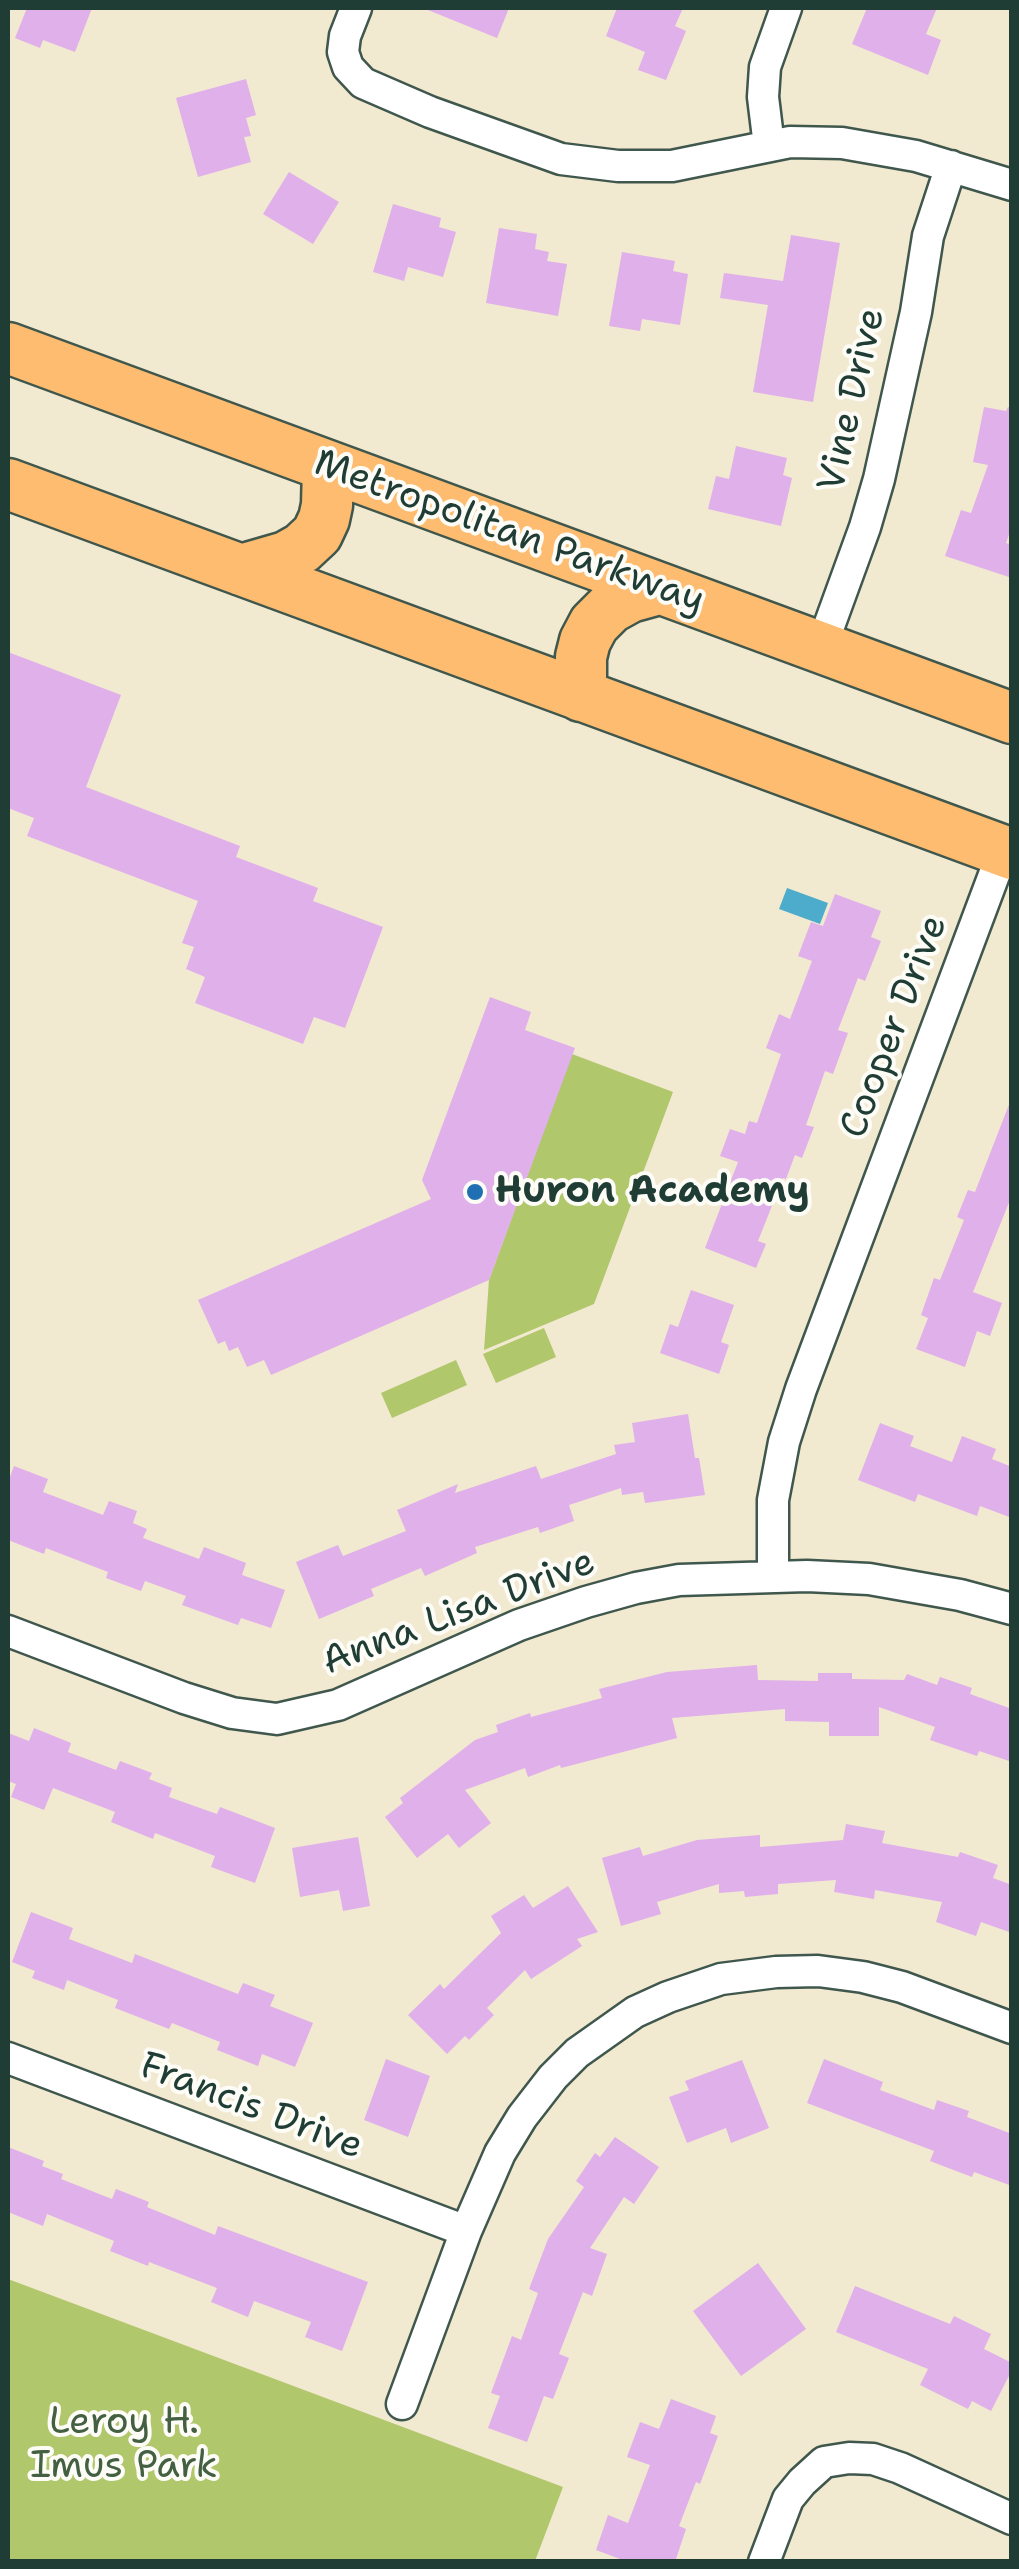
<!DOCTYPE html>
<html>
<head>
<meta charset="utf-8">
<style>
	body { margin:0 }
	#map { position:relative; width:1019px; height:2569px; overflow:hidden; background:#f2e9d1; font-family:"Shantell Sans",sans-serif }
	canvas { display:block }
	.frame { position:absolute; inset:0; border:10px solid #1f3d34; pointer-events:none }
</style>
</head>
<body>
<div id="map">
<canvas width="1019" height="2569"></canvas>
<div class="frame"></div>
</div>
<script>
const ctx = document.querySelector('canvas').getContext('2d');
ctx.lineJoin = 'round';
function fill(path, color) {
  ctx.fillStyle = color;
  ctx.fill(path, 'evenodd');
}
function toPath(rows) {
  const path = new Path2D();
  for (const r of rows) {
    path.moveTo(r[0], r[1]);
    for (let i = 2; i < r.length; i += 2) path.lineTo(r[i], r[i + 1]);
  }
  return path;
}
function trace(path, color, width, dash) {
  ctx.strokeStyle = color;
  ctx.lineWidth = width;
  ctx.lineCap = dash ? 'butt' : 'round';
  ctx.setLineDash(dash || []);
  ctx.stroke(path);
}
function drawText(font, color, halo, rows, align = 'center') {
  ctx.font = font + ' "Shantell Sans",sans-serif';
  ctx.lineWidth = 8;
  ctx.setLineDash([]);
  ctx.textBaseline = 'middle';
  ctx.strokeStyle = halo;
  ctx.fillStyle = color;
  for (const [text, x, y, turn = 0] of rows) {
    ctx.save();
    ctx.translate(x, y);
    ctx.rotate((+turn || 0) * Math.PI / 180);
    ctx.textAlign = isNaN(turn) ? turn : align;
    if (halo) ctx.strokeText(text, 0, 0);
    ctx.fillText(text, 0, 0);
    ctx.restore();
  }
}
fill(toPath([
	[572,1054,673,1092,594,1304,484,1350,489,1280],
	[544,1328,556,1357,496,1383,483,1354],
	[456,1360,467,1385,392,1418,381,1393],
	[8,2279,563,2487,535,2561,8,2561]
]), '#b1c76b');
fill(toPath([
	[787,888,828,903,820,924,779,909]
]), '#4daccb');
fill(toPath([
	[27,8,92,8,75,52,43,40,40,48,15,38],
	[423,8,509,8,497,38],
	[617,8,683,8,675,26,686,31,666,80,638,70,645,52,606,36],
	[867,8,937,8,926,34,941,40,928,75,852,44],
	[246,79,256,115,246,118,251,136,244,137,251,162,198,177,176,98],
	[289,172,339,202,313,244,263,214],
	[393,204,441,218,439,227,456,232,443,277,408,267,404,281,373,272],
	[499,228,537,234,535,249,549,252,547,261,567,264,558,316,486,303],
	[791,235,840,243,813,402,753,392,768,305,720,298,724,273,783,281],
	[622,252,675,261,673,271,688,274,680,325,642,319,640,331,609,326],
	[984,407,1006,411,1008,407,1012,408,1012,526,1006,543,1012,545,1012,578,945,556,961,510,971,513,988,465,973,462],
	[736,446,787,458,783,475,792,478,781,526,708,509,716,476,729,479],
	[8,652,121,695,86,787,240,846,236,857,318,888,313,901,383,927,345,1028,314,1017,303,1044,195,1003,205,977,186,969,194,947,182,943,198,901,27,836,34,818,8,808],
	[835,894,881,911,871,937,881,941,865,981,858,978,838,1030,848,1033,833,1074,825,1071,806,1125,814,1127,802,1158,795,1155,786,1179,783,1178,758,1241,766,1244,756,1268,705,1248,738,1162,720,1156,730,1129,745,1134,749,1121,757,1123,781,1054,766,1048,779,1014,790,1019,812,961,798,956,811,922,823,926],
	[490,997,531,1012,525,1030,575,1048,489,1280,271,1375,264,1360,247,1367,238,1347,229,1351,225,1341,218,1344,198,1300,431,1199,422,1180],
	[1010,1102,1012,1195,973,1292,1002,1303,990,1336,977,1331,965,1367,916,1349,928,1318,921,1315,934,1278,940,1280,964,1220,957,1217,968,1190,975,1192],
	[691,1290,734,1305,721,1342,729,1345,719,1374,660,1353,670,1324,678,1327],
	[688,1414,695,1458,699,1458,705,1495,645,1503,643,1492,622,1495,621,1488,569,1505,574,1521,540,1533,538,1527,475,1547,477,1553,425,1576,421,1568,371,1589,374,1596,319,1619,296,1562,338,1545,343,1556,406,1531,397,1510,458,1484,455,1493,536,1466,541,1479,616,1454,614,1445,635,1442,632,1423],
	[880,1423,914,1436,910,1446,952,1462,962,1436,996,1449,992,1459,1012,1467,1012,1518,980,1506,977,1516,918,1494,915,1502,858,1480],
	[14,1466,48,1479,43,1492,103,1515,109,1501,137,1511,133,1523,147,1529,143,1538,199,1559,204,1547,246,1563,242,1575,285,1590,271,1628,241,1618,238,1625,182,1605,186,1596,145,1581,141,1591,106,1578,108,1572,46,1548,44,1554,8,1540,8,1482],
	[757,1665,758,1680,818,1681,818,1673,852,1673,852,1679,904,1680,907,1674,937,1685,940,1677,972,1688,970,1694,1012,1709,1012,1762,979,1751,977,1756,930,1740,935,1727,879,1707,879,1736,829,1736,829,1722,785,1721,785,1709,672,1718,677,1738,561,1768,560,1765,528,1777,525,1768,465,1790,491,1823,459,1848,448,1834,417,1858,385,1817,403,1803,400,1798,475,1740,498,1732,496,1725,530,1713,531,1717,602,1698,599,1689,667,1672],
	[34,1728,71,1743,68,1752,116,1770,120,1761,152,1773,149,1779,172,1788,169,1797,217,1814,220,1807,275,1828,255,1883,211,1867,215,1856,155,1833,153,1839,111,1822,115,1812,53,1788,44,1810,11,1797,16,1784,8,1781,8,1733,29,1741],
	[846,1824,885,1831,882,1843,958,1857,960,1852,998,1865,993,1878,1012,1885,1012,1933,981,1922,976,1936,936,1922,942,1902,875,1890,874,1899,834,1892,836,1880,778,1884,778,1894,745,1897,744,1891,719,1893,719,1884,657,1902,661,1914,621,1926,602,1858,640,1847,643,1856,697,1840,760,1835,760,1847,843,1840],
	[358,1837,370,1906,343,1911,339,1890,300,1897,292,1848],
	[568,1886,598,1932,577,1939,582,1946,531,1979,525,1970,487,2008,494,2015,469,2040,465,2036,447,2054,408,2015,440,1984,444,1989,501,1933,491,1916,524,1895,533,1908],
	[31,1912,73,1928,69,1939,132,1963,135,1954,238,1994,243,1983,275,1995,270,2006,313,2023,295,2067,262,2054,258,2066,217,2050,220,2042,172,2023,169,2029,115,2008,118,2000,67,1980,64,1990,32,1978,35,1971,12,1962],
	[386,2059,430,2076,408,2137,364,2120],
	[824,2059,883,2082,880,2090,934,2110,937,2100,969,2111,967,2117,1012,2134,1012,2186,974,2172,972,2177,930,2161,934,2151,807,2103],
	[742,2060,769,2128,731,2143,726,2128,687,2143,669,2097,689,2090,685,2081],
	[615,2137,659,2167,634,2204,624,2197,590,2248,607,2254,592,2296,583,2292,559,2354,569,2358,553,2399,544,2396,527,2442,488,2428,500,2396,491,2393,512,2336,521,2340,538,2293,529,2289,548,2239,584,2187,576,2181,595,2153,600,2157],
	[8,2147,44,2161,42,2166,63,2174,61,2179,112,2199,116,2189,149,2202,147,2207,215,2235,218,2226,368,2282,342,2351,305,2337,311,2322,254,2301,248,2317,211,2302,217,2288,149,2262,148,2266,110,2251,114,2241,47,2214,43,2226,8,2212],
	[758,2263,806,2329,741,2376,693,2311],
	[855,2286,950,2324,954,2316,991,2334,984,2349,1012,2363,1012,2370,991,2411,972,2401,968,2409,920,2385,928,2369,836,2332],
	[671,2399,716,2416,710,2433,718,2436,700,2484,696,2482,679,2526,686,2529,675,2562,628,2562,596,2550,608,2515,628,2523,650,2465,627,2457,640,2422,659,2429]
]), '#dfb0ea');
const minor = toPath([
	[356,8,345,36,343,52,348,67,363,83,430,112,561,159,618,166,672,166,790,142,842,143,916,156,1012,185],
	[769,146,763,97,765,67,786,8],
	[821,648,865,527,879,479,916,312,928,236,951,166],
	[773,1576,773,1500,784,1442,801,1389,1003,851],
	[8,1631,184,1698,232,1713,277,1719,338,1705,519,1625,586,1602,636,1588,679,1580,807,1576,869,1579,960,1595,1012,1609],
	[8,2058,466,2231],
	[402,2404,466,2231,500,2153,522,2117,553,2077,577,2053,635,2012,668,1997,721,1979,776,1972,818,1971,863,1977,902,1987,1012,2028],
	[764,2562,788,2499,802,2482,824,2462,849,2458,873,2459,900,2468,1012,2519]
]);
const primary = toPath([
	[8,348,1012,718],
	[8,484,1012,854],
	[241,570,286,557,302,548,317,534,324,519,327,505,328,466],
	[581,696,581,657,585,641,594,624,610,608,630,597,659,589]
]);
trace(minor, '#3f574c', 35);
trace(primary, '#3f574c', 55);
trace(minor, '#fff', 30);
trace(primary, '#febc70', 50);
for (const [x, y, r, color] of [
	[475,1192,10,"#1f6fb2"]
]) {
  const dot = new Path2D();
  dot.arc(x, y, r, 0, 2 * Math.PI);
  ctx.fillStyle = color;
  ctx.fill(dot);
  trace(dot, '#fdfcf7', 4);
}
drawText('38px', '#1f3d34', '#fdfcf7', [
	["Vine Drive",853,400,-77],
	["Metropolitan Parkway",509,533,20],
	["Cooper Drive",895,1027,-69],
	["Anna Lisa Drive",459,1613,-21],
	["Francis Drive",251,2107,21]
]);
drawText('bold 38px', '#1f3d34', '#fdfcf7', [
	["Huron Academy",495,1192]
], 'left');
drawText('38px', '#446042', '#fdfcf7', [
	["Leroy H.",124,2423],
	["Imus Park",124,2467]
]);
</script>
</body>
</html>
